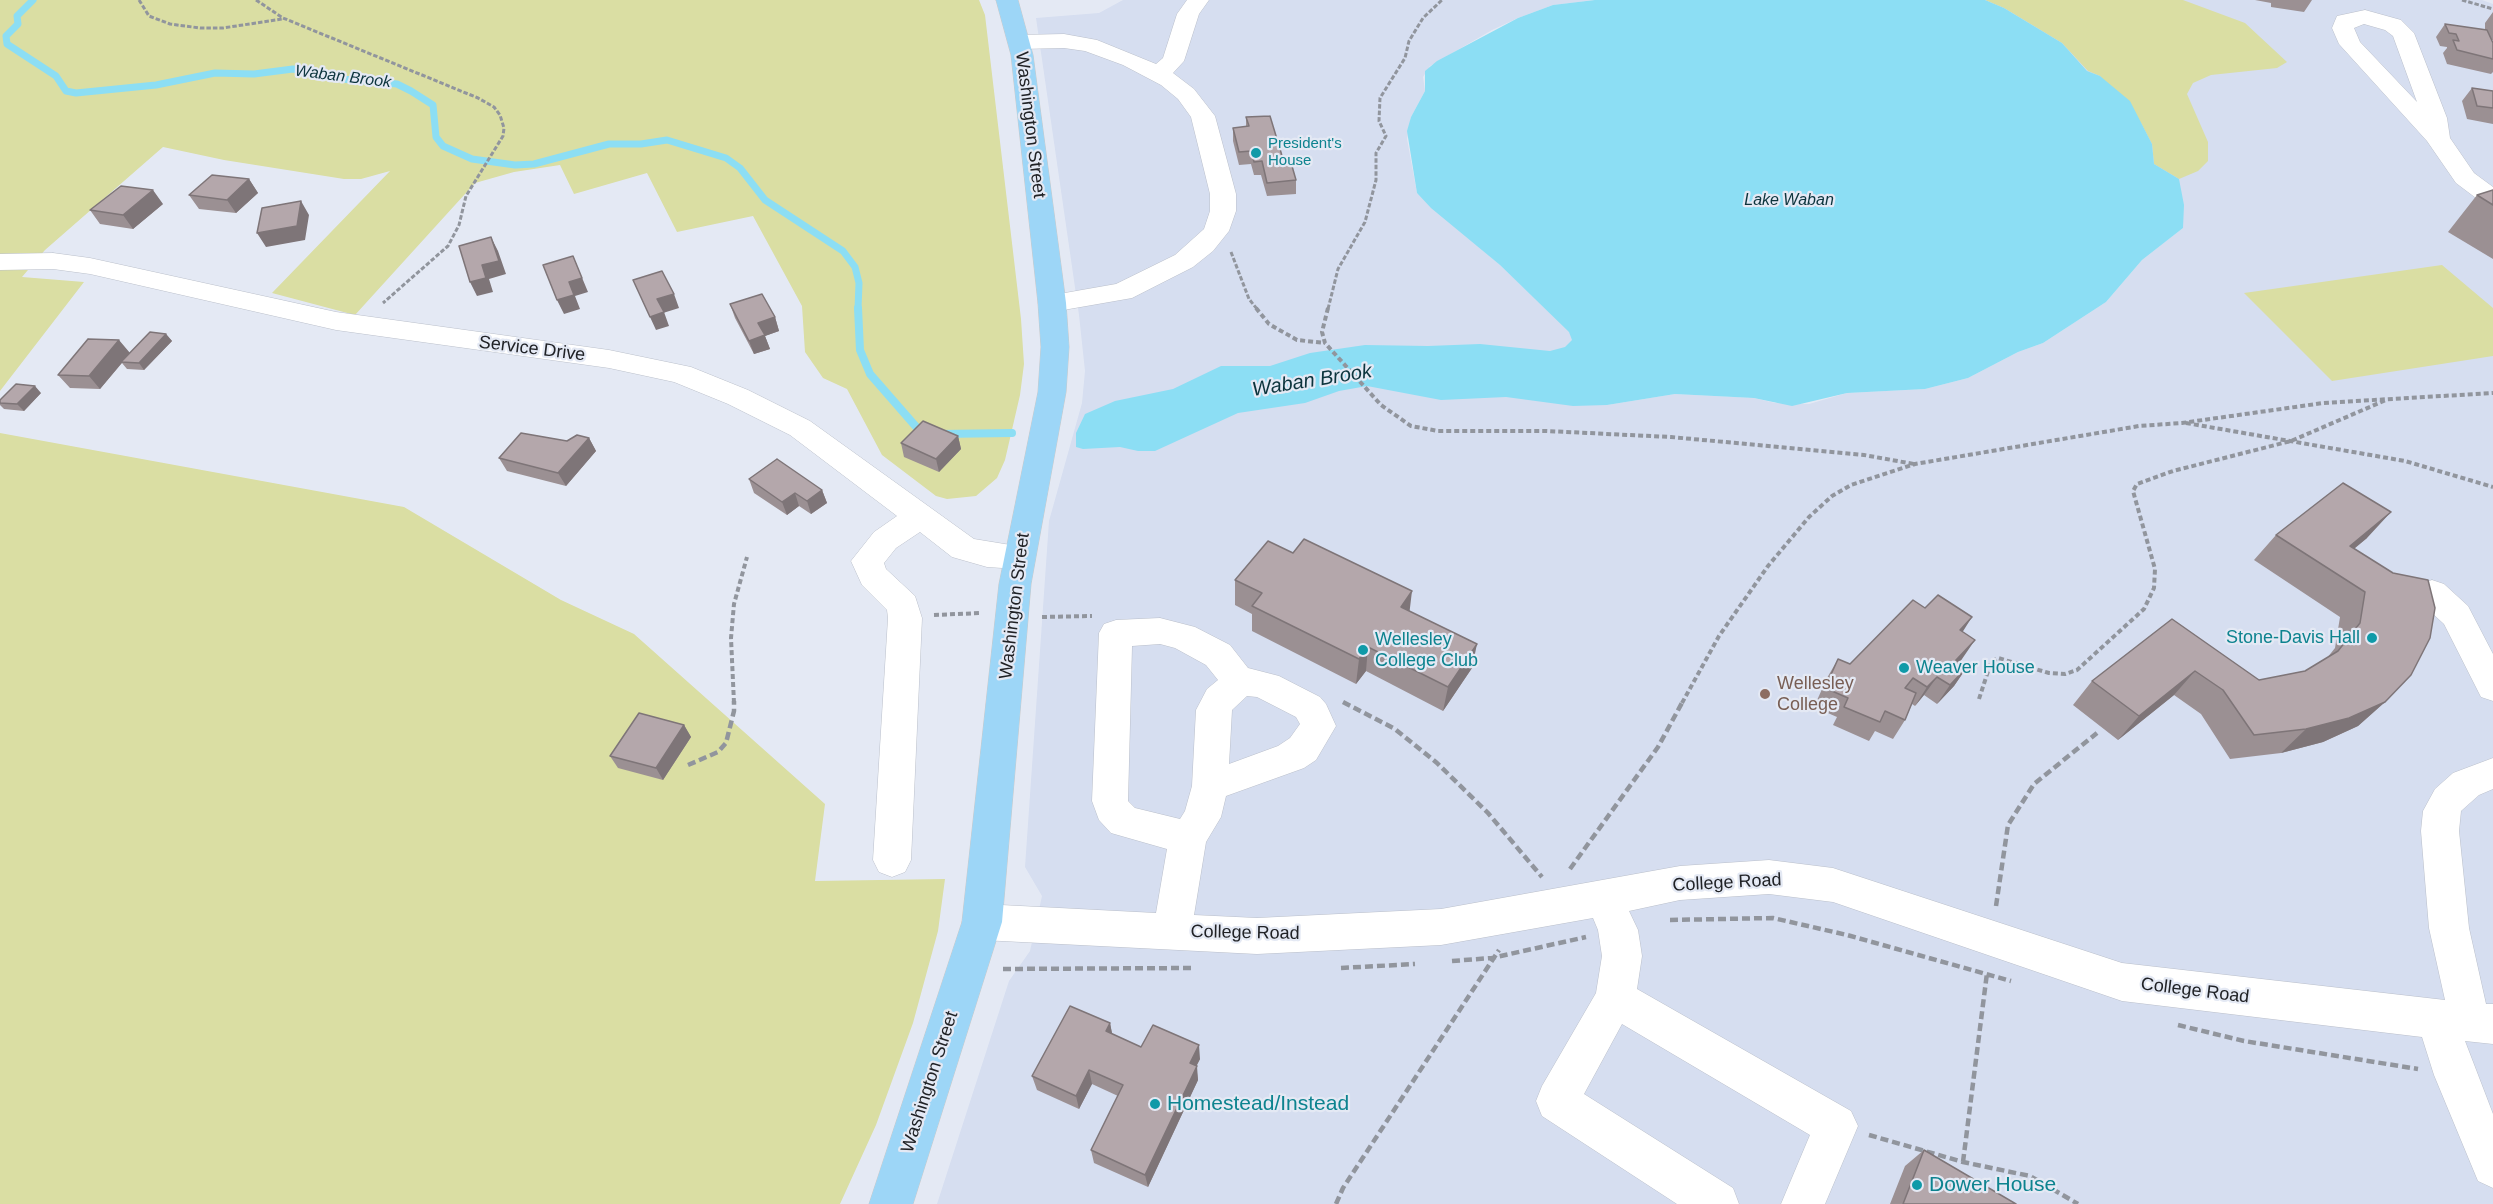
<!DOCTYPE html>
<html>
<head>
<meta charset="utf-8">
<style>
	body { margin:0 }
	canvas { display:block; background:#e4e9f4 }
</style>
</head>
<body>
<canvas width="2493" height="1204"></canvas>
<script>
const ctx = document.querySelector('canvas').getContext('2d');
ctx.lineJoin = 'round';
function fill(path, color) {
  ctx.fillStyle = color;
  ctx.fill(path, 'evenodd');
}
function toPath(rows) {
  const path = new Path2D();
  for (const r of rows) {
    path.moveTo(r[0], r[1]);
    for (let i = 2; i < r.length; i += 2) path.lineTo(r[i], r[i + 1]);
  }
  return path;
}
function trace(path, color, width, dash) {
  ctx.strokeStyle = color;
  ctx.lineWidth = width;
  ctx.lineCap = dash ? 'butt' : 'round';
  ctx.setLineDash(dash || []);
  ctx.stroke(path);
}
function drawText(font, color, halo, rows, align = 'center') {
  ctx.font = font + ' Helvetica,sans-serif';
  ctx.lineWidth = 4.5;
  ctx.setLineDash([]);
  ctx.textBaseline = 'middle';
  ctx.strokeStyle = halo;
  ctx.fillStyle = color;
  for (const [text, x, y, turn = 0] of rows) {
    ctx.save();
    ctx.translate(x, y);
    ctx.rotate((+turn || 0) * Math.PI / 180);
    ctx.textAlign = isNaN(turn) ? turn : align;
    if (halo) ctx.strokeText(text, 0, 0);
    ctx.fillText(text, 0, 0);
    ctx.restore();
  }
}
fill(toPath([
	[1123,0,1595,0,1553,5,1518,18,1492,30,1430,66,1423,77,1425,91,1411,117,1407,139,1417,193,1500,265,1570,332,1607,405,1675,394,1754,398,1775,403,1809,404,1847,393,1925,389,1968,378,2018,352,2043,343,2106,302,2142,260,2183,228,2062,43,2004,8,1985,0,2482,0,2493,4,2493,1204,937,1204,1009,981,1030,951,1042,896,1025,867,1049,521,1082,403,1085,371,1079,315,1036,18,1099,13]
]), '#d6def0');
fill(toPath([
	[0,0,979,0,985,15,1021,319,1024,364,1020,395,1005,460,997,478,976,496,947,499,936,496,882,455,847,389,823,378,805,352,802,306,753,216,677,232,647,173,574,194,560,165,514,172,475,183,355,315,272,293,390,171,361,179,344,179,224,160,163,147,45,250,22,277,84,282,0,391],
	[1985,0,2183,0,2245,23,2287,62,2277,68,2211,75,2193,83,2187,94,2208,142,2208,161,2198,171,2179,179,2154,164,2152,144,2141,123,2100,76,2088,71,2062,43,2004,8],
	[2442,265,2493,308,2493,356,2332,381,2244,293],
	[0,433,404,507,561,600,634,634,825,804,815,881,945,879,938,931,913,1023,876,1125,840,1204,0,1204]
]), '#dadea3');
fill(toPath([
	[1595,0,1985,0,2004,8,2062,43,2087,71,2100,76,2130,101,2152,144,2154,164,2179,179,2184,205,2183,228,2142,260,2106,302,2043,343,2018,352,1968,378,1925,389,1847,393,1792,406,1754,398,1675,394,1607,405,1573,406,1506,397,1441,400,1367,386,1339,391,1305,403,1238,413,1155,451,1138,451,1120,447,1083,449,1076,447,1076,433,1085,414,1115,401,1173,389,1221,366,1270,366,1310,353,1365,345,1428,346,1480,344,1550,351,1565,347,1572,340,1569,332,1500,265,1431,208,1417,193,1407,131,1411,117,1425,91,1425,71,1437,61,1518,18,1553,5]
]), '#8cdef4');
trace(toPath([
	[33,0,17,16,18,24,6,36,7,44,56,76,66,91,76,93,156,85,215,73,254,74,293,69,342,79,397,84,411,91,433,105,436,137,443,146,472,159,515,165,534,164,609,144,641,144,667,140,726,158,740,168,765,200,843,251,855,267,859,283,858,309]
]), '#8cdef4', 7);
trace(toPath([
	[858,308,860,350,870,374,918,429,926,431],
	[940,434,1012,433]
]), '#8cdef4', 8);
const minor = toPath([
	[1187,0,1209,0,1199,14,1184,61,1173,73,1194,89,1215,116,1236,194,1236,211,1229,231,1213,251,1193,267,1132,298,1052,312,1042,309,1038,303,1042,297,1116,284,1175,255,1204,229,1210,211,1210,194,1191,117,1178,99,1161,85,1123,65,1085,51,1064,48,1020,49,1012,47,1009,42,1012,37,1020,35,1064,34,1097,40,1156,64,1163,58,1177,14,1187,0],
	[2365,10,2401,20,2414,33,2447,118,2450,138,2474,173,2493,187,2493,207,2484,204,2456,183,2427,141,2339,44,2332,28,2337,16,2365,10],
	[2364,24,2385,30,2393,36,2417,102,2360,42,2354,28,2364,24],
	[53,253,90,258,336,312,609,350,691,367,748,390,810,421,974,539,1029,548,1034,557,1029,566,1018,569,987,567,952,557,920,532,896,548,884,563,886,569,915,596,922,618,911,860,905,872,892,877,879,872,873,860,888,618,887,610,862,585,851,561,874,532,897,516,790,435,728,404,674,382,609,368,336,330,90,274,53,269,0,270,0,254,53,253],
	[2432,580,2444,584,2468,606,2493,654,2493,701,2481,697,2444,624,2420,602,2416,593,2420,584,2432,580],
	[1160,618,1195,627,1230,645,1248,668,1279,676,1320,697,1326,704,1336,726,1316,760,1304,768,1226,796,1221,817,1206,842,1194,915,1257,918,1441,909,1680,866,1769,860,1833,868,2122,963,2445,1000,2429,928,2421,831,2423,811,2435,789,2453,773,2493,758,2493,789,2479,795,2461,811,2459,831,2469,928,2486,1004,2493,1004,2493,1044,2465,1041,2493,1114,2493,1188,2478,1181,2434,1075,2422,1037,2122,1001,1833,902,1769,894,1680,900,1629,911,1638,930,1642,956,1637,989,1851,1111,1858,1126,1825,1204,1781,1204,1810,1135,1622,1024,1584,1094,1733,1188,1739,1204,1677,1204,1542,1116,1536,1101,1542,1086,1596,993,1602,956,1598,930,1593,918,1441,945,1257,954,982,940,968,935,962,922,968,909,982,904,1156,913,1167,849,1111,833,1099,820,1092,801,1099,633,1104,624,1116,620,1160,618],
	[1160,644,1175,648,1206,665,1218,680,1207,689,1196,710,1192,786,1185,811,1180,819,1135,808,1128,801,1132,646,1160,644],
	[1247,696,1257,697,1296,717,1300,724,1290,738,1278,746,1229,764,1232,710,1247,696]
]);
const major = toPath([
	[996,0,1018,0,1033,55,1066,303,1069,347,1066,392,1031,584,1002,922,913,1204,869,1204,962,922,999,584,1038,392,1041,347,1038,303,1011,55,996,0]
]);
trace(minor, '#bbc0cb', 1);
trace(major, '#c9cacb', 1);
trace(toPath([
	[139,0,149,16,170,24,200,28,223,28,282,19],
	[256,0,283,18,478,98,494,107,500,115,504,128,503,136,466,196,459,225,448,246,383,303],
	[2462,0,2493,9],
	[1231,252,1249,299,1257,309],
	[1328,309,1338,269,1365,222,1376,180,1376,153,1386,136,1379,121,1380,98,1405,58,1409,41,1423,18,1442,0]
]), '#91959d', 3, [4.5, 2]);
trace(toPath([
	[1256,308,1269,324,1297,340,1325,343],
	[1328,308,1322,332,1325,343,1381,405,1411,426,1438,431,1546,431,1671,437,1864,455,1914,464],
	[2186,423,2405,461,2493,487],
	[934,615,981,613],
	[1042,617,1092,616],
	[1979,699,1991,662,1998,658,2049,673,2065,674,2077,670,2144,609,2154,588,2155,569,2133,491,2137,484,2173,471,2291,441,2386,400],
	[734,703,731,638,734,604,747,557],
	[1682,703,1719,636,1768,566,1809,517,1832,496,1851,485,1915,464,2139,426,2182,423,2323,403,2493,393]
]), '#91959d', 4, [5, 3]);
trace(toPath([
	[1343,702,1395,729,1437,763,1488,813,1542,877],
	[688,765,718,752,726,743,734,711,734,701],
	[1570,869,1658,747,1683,701],
	[1996,906,2008,825,2034,784,2097,733],
	[1670,920,1773,918,1847,935,2011,981],
	[1452,961,1492,958,1586,937],
	[1341,968,1415,964],
	[1003,969,1193,968],
	[2178,1025,2244,1041,2418,1069],
	[1869,1135,1963,1162,2030,1176,2078,1204],
	[1963,1162,1987,973],
	[1336,1204,1343,1188,1499,950]
]), '#91959d', 4.5, [8, 4]);
fill(minor, '#fff');
fill(major, '#9dd6f7');
fill(toPath([
	[2255,0,2312,0,2304,12,2271,7,2271,3],
	[2493,12,2493,40,2492,40,2493,43,2493,72,2491,74,2447,64,2443,53,2447,48,2447,47,2440,46,2436,37,2445,24,2485,30,2485,23],
	[2472,88,2493,91,2493,124,2467,119,2462,101],
	[1246,117,1283,159,1296,180,1296,194,1267,196,1261,175,1254,175,1251,164,1239,165,1233,141,1233,128,1246,127],
	[249,179,258,193,236,213,199,209,189,195],
	[2493,190,2493,259,2448,232,2477,195],
	[163,204,133,229,100,224,90,210],
	[730,304,775,317,779,331,765,336,770,349,754,354,735,318],
	[166,334,172,341,144,370,127,369,122,363,100,389,70,388,58,375,129,353],
	[41,393,24,411,4,409,0,405,0,400],
	[958,436,961,449,939,472,904,457,901,443],
	[589,438,596,451,566,486,507,471,499,458,567,441],
	[749,479,822,490,827,503,811,514,799,506,787,515,754,493],
	[2276,535,2367,538,2354,549,2393,573,2385,702,2358,726,2323,742,2281,753,2230,759,2201,714,2174,695,2118,740,2073,705,2092,681,2172,619,2259,680,2305,671,2327,658,2335,648,2340,617,2254,560],
	[1235,580,1410,611,1472,668,1443,711,1366,671,1356,684,1252,631,1252,614,1235,605],
	[1925,608,1963,632,1962,659,1959,662,1967,667,1954,686,1937,704,1924,695,1915,706,1912,704,1905,720,1893,739,1875,731,1869,741,1833,725,1837,717,1814,707,1827,678,1838,659,1850,664],
	[684,725,691,737,663,780,618,768,610,756],
	[1110,1023,1112,1034,1141,1047,1200,1059,1196,1066,1198,1080,1148,1187,1094,1163,1091,1150,1118,1096,1092,1084,1079,1109,1037,1090,1032,1076],
	[1924,1150,2016,1204,1890,1204,1905,1166]
]), '#9b9093');
fill(toPath([
	[249,179,258,193,236,213,227,200],
	[153,190,163,204,133,229,123,215],
	[301,201,309,215,305,240,266,247,257,233],
	[491,237,498,251,506,274,489,279,493,292,477,296,470,282,482,265],
	[573,256,588,292,575,296,580,309,564,314,557,300],
	[674,294,679,308,663,313,657,299],
	[664,312,669,326,656,330,650,317],
	[775,317,779,331,765,336,770,349,754,354,749,341,758,323],
	[166,334,172,341,144,370,139,363],
	[119,340,130,353,100,389,89,376],
	[35,386,41,393,24,411,17,404],
	[958,436,961,449,939,472,936,459],
	[589,438,596,451,566,486,558,473],
	[822,490,827,503,811,514,807,501],
	[795,493,799,506,787,515,782,502],
	[2391,512,2367,538,2329,569,2350,546],
	[1412,591,1409,616,1401,607],
	[1972,617,1960,636,1960,630],
	[1975,640,1962,659,1943,679,1956,660],
	[1477,644,1472,668,1443,711,1448,687],
	[1368,647,1366,671,1356,684,1359,659],
	[1967,667,1954,686,1937,704,1950,685],
	[2195,671,2174,695,2118,740,2139,716],
	[1937,677,1924,695,1915,706,1927,687],
	[2385,702,2358,726,2323,742,2281,753,2306,729],
	[684,725,691,737,663,780,656,768],
	[1110,1023,1113,1038,1106,1031],
	[1199,1045,1200,1059,1191,1077,1190,1063],
	[1197,1066,1198,1080,1148,1187,1145,1175],
	[1089,1070,1092,1084,1079,1109,1076,1096]
]), '#7e7578');
const building = toPath([
	[2445,24,2487,30,2493,43,2493,59,2457,50,2453,40,2459,41,2456,34,2449,33,2445,24],
	[2472,88,2493,91,2493,108,2477,106,2472,88],
	[1270,116,1283,159,1290,159,1296,180,1267,183,1262,161,1254,162,1251,151,1239,152,1233,128,1249,126,1246,117,1270,116],
	[212,175,249,179,227,200,189,195,212,175],
	[121,186,153,190,123,215,90,210,121,186],
	[2493,190,2493,205,2477,195,2493,190],
	[301,201,297,226,257,233,262,208,301,201],
	[491,237,499,261,482,265,486,278,470,282,459,246,491,237],
	[573,256,582,278,569,282,574,295,557,300,543,265,573,256],
	[662,271,674,294,657,299,664,312,650,317,633,280,662,271],
	[762,294,775,317,758,323,765,335,749,341,730,304,762,294],
	[150,332,166,334,139,363,121,362,150,332],
	[88,339,119,340,89,376,58,375,88,339],
	[16,384,35,386,17,404,0,403,0,400,16,384],
	[923,421,958,436,936,459,901,443,923,421],
	[521,433,567,441,577,435,589,438,558,473,499,458,521,433],
	[777,459,822,490,807,501,795,493,782,502,749,479,777,459],
	[2343,483,2391,512,2350,546,2393,573,2428,580,2435,608,2430,638,2411,675,2385,702,2349,718,2306,729,2254,735,2223,690,2195,671,2139,716,2092,681,2172,619,2259,680,2305,671,2338,651,2360,623,2365,592,2276,535,2343,483],
	[1304,539,1412,591,1401,607,1477,644,1448,687,1368,647,1359,659,1252,606,1262,593,1235,580,1268,541,1293,553,1304,539],
	[1938,595,1972,617,1960,630,1975,640,1956,660,1967,667,1950,685,1937,677,1927,687,1913,678,1905,688,1916,693,1905,720,1885,711,1880,722,1844,707,1848,698,1825,688,1838,659,1850,664,1913,600,1925,608,1938,595],
	[639,713,684,725,656,768,610,756,639,713],
	[1070,1006,1110,1023,1106,1031,1141,1047,1153,1025,1199,1045,1190,1063,1197,1066,1145,1175,1091,1150,1123,1085,1089,1070,1076,1096,1032,1076,1070,1006],
	[1924,1150,2016,1204,1903,1204,1924,1150]
]);
fill(building, '#b4a7ab');
trace(building, '#7e7578', 1.5);
for (const [x, y, r, color] of [
	[1256,153,6,"#0f9aa8"],
	[2372,638,6,"#0f9aa8"],
	[1363,650,6,"#0f9aa8"],
	[1904,668,6,"#0f9aa8"],
	[1765,694,6,"#8d6e63"],
	[1155,1104,6,"#0f9aa8"],
	[1917,1185,6,"#0f9aa8"]
]) {
  const dot = new Path2D();
  dot.arc(x, y, r, 0, 2 * Math.PI);
  ctx.fillStyle = color;
  ctx.fill(dot);
  trace(dot, '#e4e9f4', 2);
}
drawText('15px', '#0d838f', '#e4e9f4', [
	["President's",1268,144],
	["House",1268,161]
], 'left');
drawText('italic 16px', '#0c343d', '#e4e9f4', [
	["Waban Brook",343,77,7],
	["Lake Waban",1789,201]
]);
drawText('18px', '#202226', '#e4e9f4', [
	["Washington Street",1030,125,83],
	["Service Drive",532,349,7],
	["Washington Street",1015,606,-83],
	["College Road",1727,883,-3],
	["College Road",1245,933,1],
	["College Road",2195,991,7],
	["Washington Street",930,1082,-72]
]);
drawText('18px', '#0d838f', '#e4e9f4', [
	["Stone-Davis Hall",2360,638,"right"],
	["Wellesley",1375,640],
	["College Club",1375,661],
	["Weaver House",1916,668]
], 'left');
drawText('18px', '#785e54', '#e4e9f4', [
	["Wellesley",1777,684],
	["College",1777,705]
], 'left');
drawText('italic 20px', '#0c343d', '#e4e9f4', [
	["Waban Brook",1312,381,-9]
]);
drawText('21px', '#0d838f', '#e4e9f4', [
	["Homestead/Instead",1167,1104],
	["Dower House",1929,1185]
], 'left');
</script>
</body>
</html>
